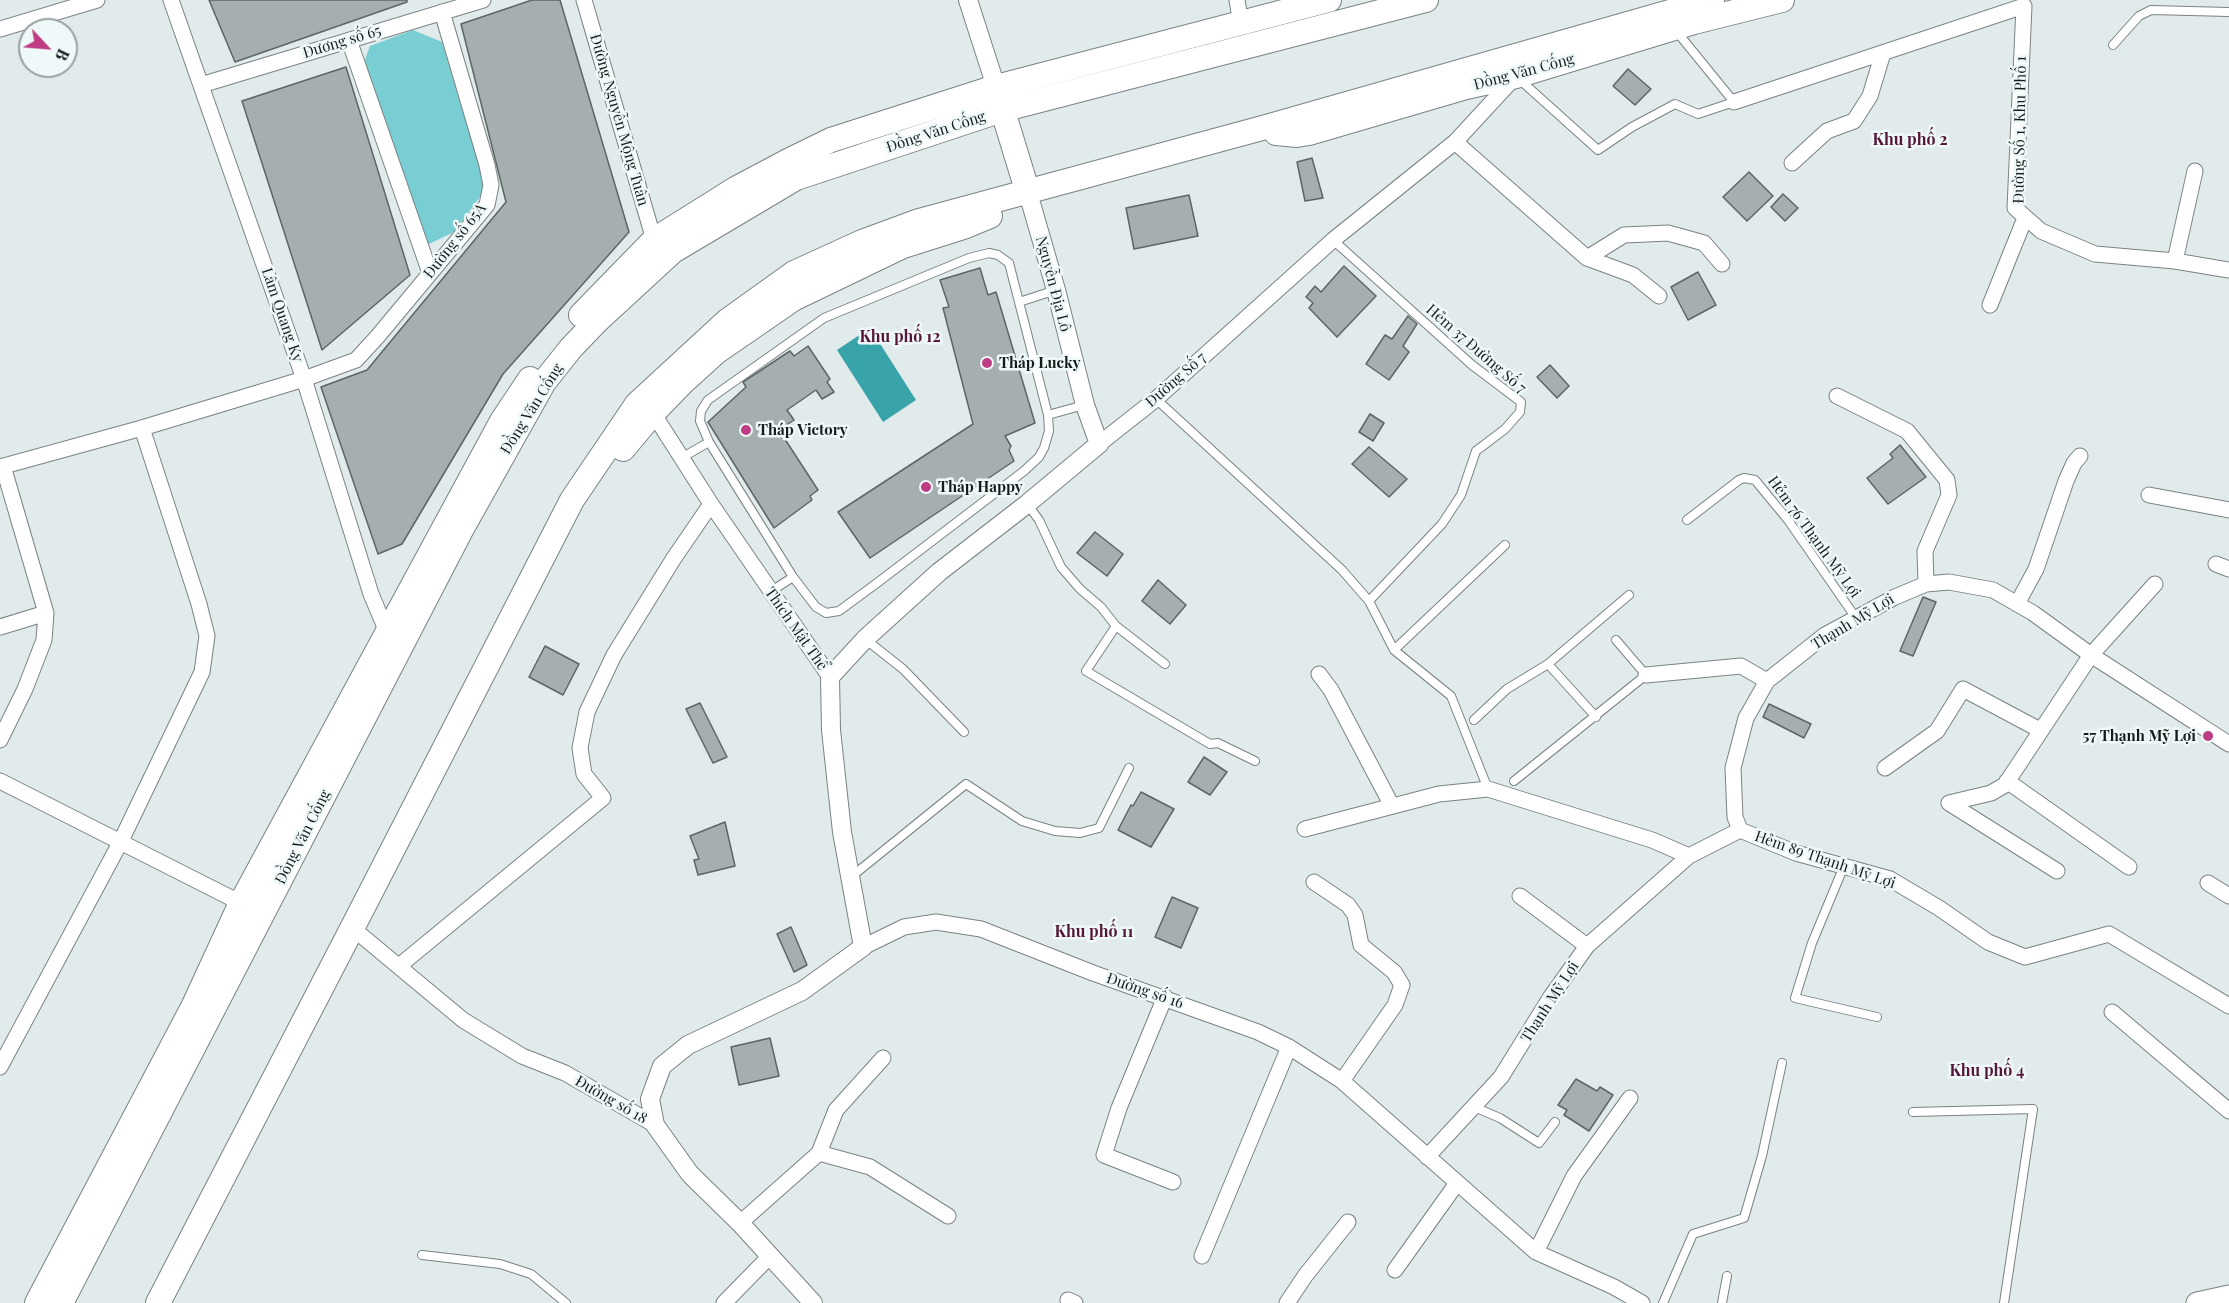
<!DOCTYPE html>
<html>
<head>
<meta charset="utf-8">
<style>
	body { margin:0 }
	#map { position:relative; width:2229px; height:1303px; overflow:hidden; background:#e2ebec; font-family:"Playfair Display",serif }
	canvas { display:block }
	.north { position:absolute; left:18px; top:18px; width:60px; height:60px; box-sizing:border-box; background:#eff9f9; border:2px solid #99a0a0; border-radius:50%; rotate:116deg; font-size:16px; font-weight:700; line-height:24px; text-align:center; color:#181b1b }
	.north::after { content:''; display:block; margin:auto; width:21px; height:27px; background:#be3c84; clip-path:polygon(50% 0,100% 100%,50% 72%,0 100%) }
</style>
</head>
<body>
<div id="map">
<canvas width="2229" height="1303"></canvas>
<div class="north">B</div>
</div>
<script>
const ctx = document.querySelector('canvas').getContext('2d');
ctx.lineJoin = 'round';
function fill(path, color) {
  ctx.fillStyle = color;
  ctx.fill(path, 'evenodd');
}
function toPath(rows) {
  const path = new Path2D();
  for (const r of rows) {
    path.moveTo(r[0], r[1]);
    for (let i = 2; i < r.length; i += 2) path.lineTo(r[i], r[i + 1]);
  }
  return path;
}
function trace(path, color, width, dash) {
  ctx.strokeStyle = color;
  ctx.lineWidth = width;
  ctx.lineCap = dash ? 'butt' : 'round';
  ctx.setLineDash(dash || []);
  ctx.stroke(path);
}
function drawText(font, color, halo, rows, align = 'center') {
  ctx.font = font + ' "Playfair Display",serif';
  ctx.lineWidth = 5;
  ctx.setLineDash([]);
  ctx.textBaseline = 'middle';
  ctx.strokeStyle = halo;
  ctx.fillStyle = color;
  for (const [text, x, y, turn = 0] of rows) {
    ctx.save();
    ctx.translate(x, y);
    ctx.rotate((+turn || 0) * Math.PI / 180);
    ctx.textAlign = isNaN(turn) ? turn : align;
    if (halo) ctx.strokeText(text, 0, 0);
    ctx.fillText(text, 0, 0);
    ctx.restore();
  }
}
fill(toPath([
	[413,30,442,42,486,189,454,232,427,245,364,62,370,46]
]), '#78ced3');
fill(toPath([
	[870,328,916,400,883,422,837,350]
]), '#38a3a9');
const building = toPath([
	[209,0,407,0,407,2,235,62,209,0],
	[532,0,560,0,629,232,503,374,402,544,378,554,321,387,367,370,506,202,461,24,532,0],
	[346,67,410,275,322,350,242,101,346,67],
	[1628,69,1651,89,1635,105,1613,86,1628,69],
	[1312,158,1323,198,1305,201,1297,162,1312,158],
	[1749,172,1773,196,1747,221,1723,197,1749,172],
	[1783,194,1798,208,1785,221,1771,207,1783,194],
	[1189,195,1198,236,1134,249,1126,208,1189,195],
	[1344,266,1376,296,1337,337,1309,308,1313,303,1306,297,1315,286,1321,292,1344,266],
	[980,268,988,295,996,292,1035,423,1005,436,1011,446,1009,450,1014,461,870,558,838,512,973,424,943,308,949,307,940,280,980,268],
	[1698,272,1716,305,1688,320,1671,287,1698,272],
	[1408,316,1417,324,1403,346,1409,352,1389,380,1366,364,1385,335,1392,339,1408,316],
	[808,346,830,379,827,382,834,392,822,399,816,390,787,410,794,420,779,430,818,490,810,496,812,500,774,528,708,422,746,387,743,382,790,351,794,356,808,346],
	[1550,365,1569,386,1557,398,1537,377,1550,365],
	[1370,414,1384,423,1373,441,1359,432,1370,414],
	[1900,445,1926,477,1888,504,1867,478,1893,458,1890,454,1900,445],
	[1369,447,1407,479,1389,497,1352,464,1369,447],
	[1095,532,1123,554,1107,576,1077,553,1095,532],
	[1158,580,1186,605,1170,624,1142,601,1158,580],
	[1923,597,1936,602,1913,656,1900,651,1923,597],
	[545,646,579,664,563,695,529,677,545,646],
	[700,703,727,757,713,763,686,709,700,703],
	[1769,704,1811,724,1804,738,1763,717,1769,704],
	[1204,757,1227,772,1210,795,1188,782,1204,757],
	[1141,792,1174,809,1151,847,1118,830,1131,805,1133,806,1141,792],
	[725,822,735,866,698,875,694,860,699,859,690,836,725,822],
	[1172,897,1198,908,1181,948,1155,937,1172,897],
	[791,927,807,965,794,972,777,934,791,927],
	[770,1038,779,1076,739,1085,731,1047,770,1038],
	[1576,1079,1597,1091,1600,1087,1613,1095,1589,1131,1564,1115,1567,1110,1558,1105,1576,1079]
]);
fill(building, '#a6afaf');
trace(building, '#5d6565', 1.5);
const service = toPath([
	[2113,45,2139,16,2151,10,2229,12],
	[1519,79,1598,150,1632,127,1675,104,1698,114,1734,102,1677,32],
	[1333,240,1472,365,1521,402,1520,412,1505,429,1476,451,1461,495,1442,524,1369,601],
	[989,253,998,255,1009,263,1048,415,1049,431,1044,448,1039,457,1024,471,877,583,839,611,826,613,816,607,793,577,709,442,700,421,701,411,708,400,824,318,969,258,989,253],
	[1019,302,1056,290],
	[1156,399,1342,570,1369,601,1394,650,1451,696,1488,789],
	[1048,415,1084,405],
	[683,457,709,442],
	[1028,505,1039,520,1061,567,1080,589,1101,607,1116,626],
	[1687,520,1739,480,1744,478,1755,480,1788,520,1856,618],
	[770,592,793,577],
	[865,639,903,669,964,732],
	[1394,650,1505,545],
	[1165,664,1116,626,1086,671,1210,744,1218,743,1255,761],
	[1548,664,1596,717],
	[1474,720,1507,689,1548,664,1629,595],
	[1514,781,1646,675,1616,640],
	[1844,866,1812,943,1795,998,1877,1017],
	[851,877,966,784,1022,821,1055,831,1080,833,1099,828,1129,768],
	[1474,1107,1500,1118,1539,1143,1555,1122],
	[1913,1112,2033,1109,2004,1303],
	[422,1255,500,1264,531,1274,566,1303],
	[1663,1303,1693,1234,1744,1218,1762,1156,1782,1063],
	[1722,1303,1727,1276]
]);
const minor = toPath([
	[171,0,304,379,371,594,387,632],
	[584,0,654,240],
	[1237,0,1241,24],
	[0,29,97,0],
	[349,40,430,273],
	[201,85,483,0],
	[1734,102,2024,6,2015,208,2041,231,2095,254,2175,261,2229,270],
	[1455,142,1587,258,1624,235,1668,233,1704,243,1722,264],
	[1792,163,1827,131,1854,121,1870,96,1883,53],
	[1587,258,1633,275,1659,296],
	[2175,261,2195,171],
	[1990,305,2025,218],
	[1837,396,1907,431,1947,480,1949,495,1925,551,1926,584],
	[653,413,711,504,830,677],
	[1099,444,1156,399,1333,240,1455,142,1516,76],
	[0,467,142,428,304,379,356,360,378,336,487,205,491,185,487,165,442,12],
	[2149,495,2229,510],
	[2216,564,2229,569],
	[2017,604,2036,569,2066,481,2074,463,2080,456],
	[0,627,46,613],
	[1319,674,1331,690,1392,806],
	[1646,675,1741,666,1767,681],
	[0,740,25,689,44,640,46,613,3,466],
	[1885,768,1937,731,1963,689,2040,730],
	[0,781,241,903],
	[2007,781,2129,867],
	[1949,803,1991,793,2005,785,2091,655,2155,584],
	[1949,803,2057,871],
	[1305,829,1439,794,1488,789,1652,840,1689,856],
	[1740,830,1796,853,1890,879,1939,908,1988,942,2025,957,2109,934,2229,1006],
	[1314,882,1348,905,1355,915,1361,945,1394,972,1402,985,1395,1005,1342,1081],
	[2208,883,2229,896],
	[1520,896,1587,946],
	[362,936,463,1020,522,1056,565,1073,655,1125],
	[863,947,904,927,936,922,981,929,1093,973,1258,1032,1289,1047,1342,1081,1536,1252,1614,1287,1642,1303],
	[399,966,603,798,584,774,580,748,587,712,614,655,674,558,711,504],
	[1165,997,1119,1108,1104,1155,1173,1182],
	[2112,1012,2229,1111],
	[0,1067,120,843,202,672,207,636,199,604,142,428],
	[819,1153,836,1110,883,1058],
	[1427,1157,1501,1077,1550,998,1587,946,1689,856,1740,830,1735,817,1733,768,1746,718,1767,681,1825,635,1895,597,1926,584,1949,582,1993,590,2033,613,2091,655,2229,744],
	[740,1223,819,1153,870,1167,948,1216],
	[1536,1252,1574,1176,1630,1098],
	[1202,1256,1289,1047],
	[1395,1270,1457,1183],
	[1068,1300,1075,1303],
	[724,1303,770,1256],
	[1287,1303,1305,1276,1348,1222]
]);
const tertiary = toPath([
	[968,0,996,87],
	[813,1303,740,1223,690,1174,655,1125,650,1099,662,1066,688,1045,802,991,863,947,842,832,831,730,830,677,865,639,939,572,1027,504,1099,444,1085,405,1056,290,1028,193]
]);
const secondary = toPath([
	[2197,1303,2229,1296]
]);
const primary = toPath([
	[998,95,1028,193],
	[1276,133,1297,135,1309,133,1466,87,1516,76,1694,22,1782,0],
	[581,315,654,240,737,188,788,161,831,140,996,87,1329,0],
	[623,449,653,413,684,381,716,352,793,299,903,246,966,226,990,216],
	[37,1303,194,1005,241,903,502,421,530,379],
	[61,1303,460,532,544,382,571,348,597,321,673,251,796,178,1002,110,1426,0],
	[158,1303,359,915,572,500,637,404,727,321,794,273,862,242,919,221,1266,127,1712,0]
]);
trace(service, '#7a8283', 10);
trace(minor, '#7a8283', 17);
trace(tertiary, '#7a8283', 20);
trace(secondary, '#7a8283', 23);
trace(primary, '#7a8283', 26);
trace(service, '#fff', 8);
trace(minor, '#fff', 15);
trace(tertiary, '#fff', 18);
trace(secondary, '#fff', 21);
trace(primary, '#fff', 24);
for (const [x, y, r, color] of [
	[987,363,6,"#be3c84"],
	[746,430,6,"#be3c84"],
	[926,487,6,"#be3c84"],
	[2208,736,6,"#be3c84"]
]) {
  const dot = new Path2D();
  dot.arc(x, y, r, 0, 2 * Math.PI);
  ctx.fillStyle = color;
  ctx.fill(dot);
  trace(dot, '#eff9f9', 2);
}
drawText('15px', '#181b1b', '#eff9f9', [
	["Đương số 65",342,42,-17],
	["Đồng Văn Cống",1524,72,-15],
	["Đường Nguyễn Mộng Tuân",619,120,74],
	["Đường Số 1, Khu Phố 1",2020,130,-89],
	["Đồng Văn Cống",936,132,-18],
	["Đường số 65A",455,241,-52],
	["Nguyễn Địa Lô",1053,284,75],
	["Lâm Quang Ky",282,315,71],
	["Hẻm 37 Đường Số 7",1476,349,41],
	["Đường Số 7",1176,380,-41],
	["Đồng Văn Cống",532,409,-58],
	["Hẻm 76 Thạnh Mỹ Lợi",1814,537,54],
	["Thạnh Mỹ Lợi",1853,622,-31],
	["Thích Mật Thể",796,629,55],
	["Đồng Văn Cống",303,837,-63],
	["Hẻm 89 Thạnh Mỹ Lợi",1825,860,19],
	["Đường số 16",1145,991,19],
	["Thạnh Mỹ Lợi",1550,1002,-57],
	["Đường số 18",611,1100,30]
]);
drawText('bold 15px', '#181b1b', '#eff9f9', [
	["Tháp Lucky",999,363],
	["Tháp Victory",758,430],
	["Tháp Happy",938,487],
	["57 Thạnh Mỹ Lợi",2196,736,"right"]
], 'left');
drawText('bold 16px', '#551639', '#eff9f9', [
	["Khu phố 2",1910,140],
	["Khu phố 12",900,337],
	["Khu phố 11",1094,932],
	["Khu phố 4",1987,1071]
]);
</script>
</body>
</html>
